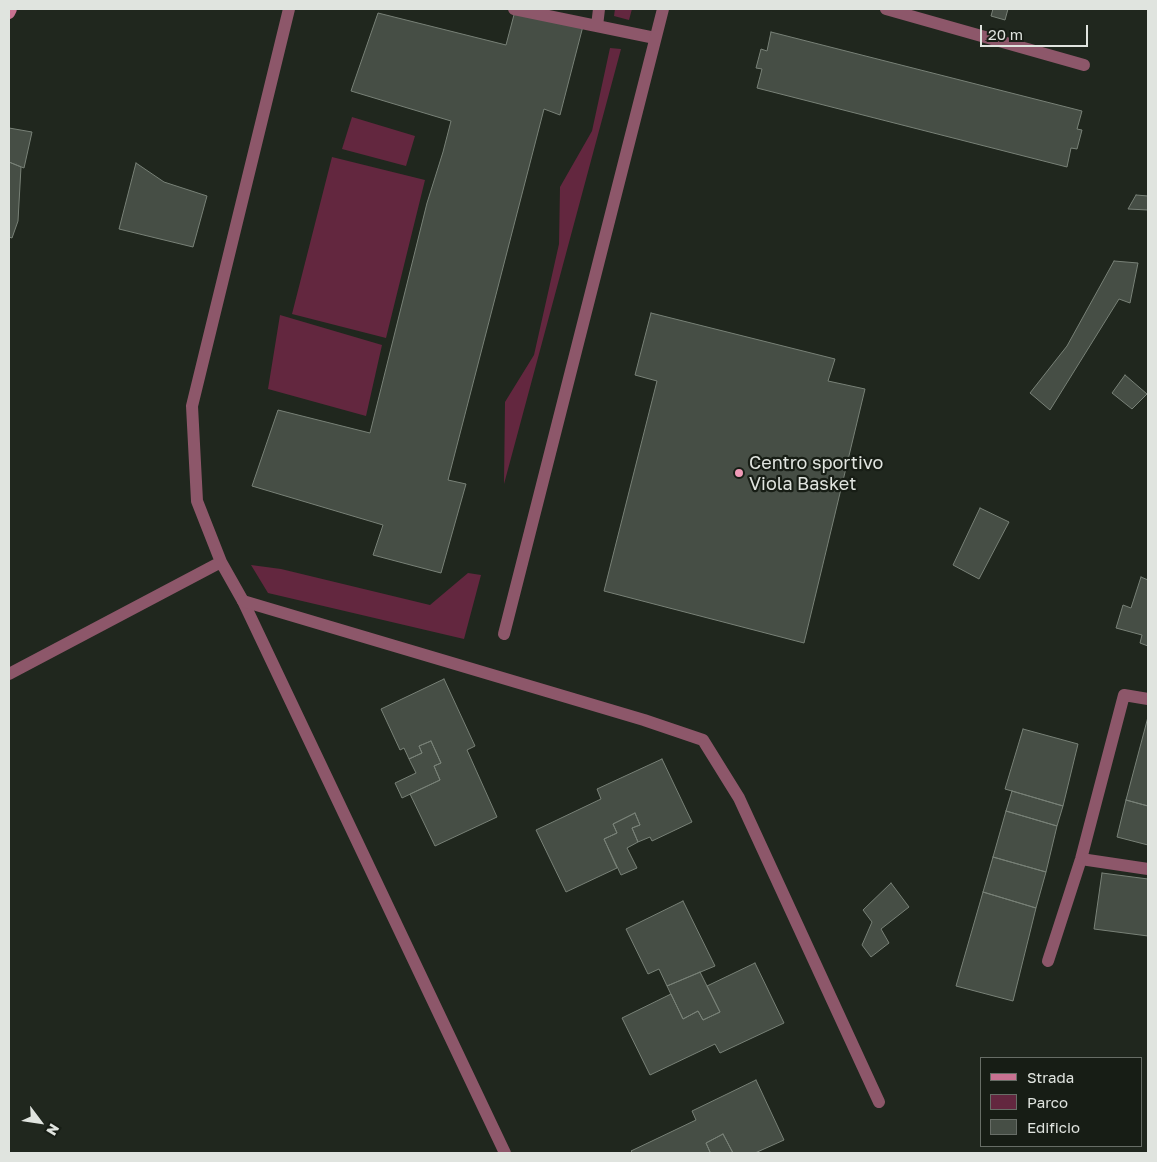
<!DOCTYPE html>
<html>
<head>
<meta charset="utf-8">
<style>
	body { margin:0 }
	#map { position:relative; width:1157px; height:1162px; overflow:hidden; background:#20271e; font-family:"Golos Text",sans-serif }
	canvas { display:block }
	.frame { position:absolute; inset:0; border:10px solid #e0e4df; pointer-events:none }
	.legend { position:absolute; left:980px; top:1057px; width:162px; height:90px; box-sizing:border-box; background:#171d15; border:1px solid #676d66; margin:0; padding:6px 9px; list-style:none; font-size:15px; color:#e0e4df }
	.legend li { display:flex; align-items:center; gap:10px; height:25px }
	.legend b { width:25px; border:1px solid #676d66 }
	.north { position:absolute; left:15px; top:1097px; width:50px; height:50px; -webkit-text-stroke:4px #171d15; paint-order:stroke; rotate:121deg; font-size:14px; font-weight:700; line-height:20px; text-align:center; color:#e0e4df }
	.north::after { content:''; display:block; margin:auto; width:18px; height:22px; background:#e0e4df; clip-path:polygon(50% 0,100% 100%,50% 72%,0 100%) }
	.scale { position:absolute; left:980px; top:25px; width:108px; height:22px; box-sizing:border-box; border:2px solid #e0e4df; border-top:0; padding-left:6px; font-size:15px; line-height:18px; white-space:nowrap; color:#e0e4df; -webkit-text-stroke:4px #171d15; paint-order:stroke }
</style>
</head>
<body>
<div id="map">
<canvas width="1157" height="1162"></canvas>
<div class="frame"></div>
<ul class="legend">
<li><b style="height:6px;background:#c87291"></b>Strada</li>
<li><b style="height:14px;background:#63273f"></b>Parco</li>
<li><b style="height:14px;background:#464e45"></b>Edificio</li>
</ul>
<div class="north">N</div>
<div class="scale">20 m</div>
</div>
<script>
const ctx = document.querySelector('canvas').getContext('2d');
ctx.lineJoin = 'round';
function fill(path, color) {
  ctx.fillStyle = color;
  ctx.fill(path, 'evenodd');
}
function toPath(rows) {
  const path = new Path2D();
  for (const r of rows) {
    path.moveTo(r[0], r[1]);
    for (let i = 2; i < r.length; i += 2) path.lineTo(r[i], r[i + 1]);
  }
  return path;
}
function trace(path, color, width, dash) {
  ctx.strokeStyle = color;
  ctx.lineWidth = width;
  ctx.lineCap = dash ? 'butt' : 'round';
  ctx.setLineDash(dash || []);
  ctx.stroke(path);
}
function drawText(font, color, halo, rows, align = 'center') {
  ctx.font = font + ' "Golos Text",sans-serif';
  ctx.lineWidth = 4.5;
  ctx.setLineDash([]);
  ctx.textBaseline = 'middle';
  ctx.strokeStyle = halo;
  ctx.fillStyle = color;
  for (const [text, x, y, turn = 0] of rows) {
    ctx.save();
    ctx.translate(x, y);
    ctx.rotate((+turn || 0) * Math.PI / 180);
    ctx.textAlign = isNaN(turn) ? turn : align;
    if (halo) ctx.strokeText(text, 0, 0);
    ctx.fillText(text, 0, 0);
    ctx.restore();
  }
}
fill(toPath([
	[615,9,632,9,629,20,614,16],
	[610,48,621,49,504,484,505,402,534,355,559,244,560,187,592,131],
	[352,117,415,136,406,166,342,149],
	[332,157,425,180,386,338,292,314],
	[280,315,382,345,366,416,268,389],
	[251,565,281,569,430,605,468,573,481,575,464,639,268,593]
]), '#63273f');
const building = toPath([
	[993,9,1008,9,1005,20,991,16,993,9],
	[515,11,583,26,560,115,544,109,448,480,466,484,441,573,373,555,383,525,252,486,278,410,370,433,427,203,443,152,451,121,351,91,378,13,506,45,515,11],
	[771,32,1082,111,1077,129,1082,130,1077,149,1071,148,1067,167,757,88,762,69,756,68,761,49,767,51,771,32],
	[9,128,32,132,24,168,9,162,9,128],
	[9,162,21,167,18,221,12,238,9,237,9,162],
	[136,163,164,182,207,196,193,247,119,229,136,163],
	[1136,195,1148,196,1148,210,1128,209,1136,195],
	[1114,261,1138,263,1130,303,1119,299,1050,410,1030,393,1067,346,1114,261],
	[651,313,835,359,828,381,865,389,804,643,604,591,657,381,635,375,651,313],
	[1125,375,1147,394,1132,409,1112,393,1125,375],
	[980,508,1009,522,979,579,953,565,980,508],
	[1141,577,1148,580,1148,646,1140,643,1142,635,1116,628,1123,605,1131,608,1141,577],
	[444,679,475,746,467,750,497,817,435,846,410,794,440,780,434,766,441,763,431,741,419,746,422,753,409,759,404,748,400,750,381,709,444,679],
	[1148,717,1148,806,1126,800,1148,717],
	[1023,729,1078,744,1063,806,1005,789,1023,729],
	[431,741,441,763,434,766,440,780,402,798,395,783,416,773,409,759,422,753,419,746,431,741],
	[662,759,692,822,652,841,650,837,638,842,632,828,640,825,635,813,613,824,617,833,604,839,617,868,566,892,536,830,601,799,597,789,662,759],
	[1012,791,1063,806,1057,826,1006,811,1012,791],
	[1126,800,1148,806,1148,845,1117,837,1126,800],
	[1006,811,1057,826,1046,872,993,857,1006,811],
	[635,813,640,825,632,828,638,842,627,848,637,868,621,875,604,839,617,833,613,824,635,813],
	[993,857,1046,872,1036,908,983,892,993,857],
	[1102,873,1148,879,1148,936,1094,929,1102,873],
	[891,883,909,907,881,929,889,943,871,957,862,945,872,922,863,910,891,883],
	[983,892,1036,908,1013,1001,956,986,983,892],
	[683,901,715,966,667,986,659,969,648,974,626,929,683,901],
	[755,963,784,1023,720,1053,715,1044,650,1075,622,1018,671,994,683,1019,698,1011,703,1020,720,1012,707,986,755,963],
	[700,972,720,1012,703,1020,698,1011,683,1019,667,986,700,972],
	[756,1080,784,1140,755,1153,733,1153,723,1134,706,1143,710,1152,708,1153,633,1153,631,1151,696,1120,692,1111,756,1080],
	[723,1134,733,1153,708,1153,710,1152,706,1143,723,1134]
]);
fill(building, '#464e45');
trace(building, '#788177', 1);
trace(toPath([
	[289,9,192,406,197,501,221,562,243,601,505,1153],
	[514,9,655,38],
	[597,26,599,9],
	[9,674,221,562]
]), '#8d576a', 12);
trace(toPath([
	[886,9,1084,65],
	[243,601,644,720,703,740,739,798,879,1102],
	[504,634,663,9],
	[1081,859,1148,869],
	[1048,961,1081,859,1124,695,1148,699]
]), '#8d576a', 12);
trace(toPath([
	[9,13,11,9]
]), '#c87291', 12);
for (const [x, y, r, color] of [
	[739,473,5,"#f09ab7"]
]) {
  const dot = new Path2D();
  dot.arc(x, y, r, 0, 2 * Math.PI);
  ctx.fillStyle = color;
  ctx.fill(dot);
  trace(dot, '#171d15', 2);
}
drawText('18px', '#e0e4df', '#171d15', [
	["Centro sportivo",749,463],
	["Viola Basket",749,484]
], 'left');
</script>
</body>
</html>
